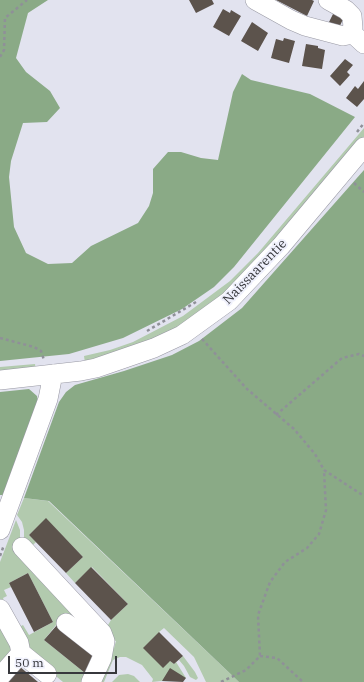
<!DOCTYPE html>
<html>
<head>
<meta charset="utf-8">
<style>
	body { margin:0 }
	#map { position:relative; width:364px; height:682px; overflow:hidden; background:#e2e3ef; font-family:"IBM Plex Serif",serif }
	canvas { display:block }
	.scale { position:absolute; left:8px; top:656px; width:109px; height:18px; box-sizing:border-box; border:2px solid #37383c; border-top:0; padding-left:5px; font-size:12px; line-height:14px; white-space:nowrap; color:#37383c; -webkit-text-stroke:3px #eff0fc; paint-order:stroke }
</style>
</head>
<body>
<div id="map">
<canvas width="364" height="682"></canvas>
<div class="scale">50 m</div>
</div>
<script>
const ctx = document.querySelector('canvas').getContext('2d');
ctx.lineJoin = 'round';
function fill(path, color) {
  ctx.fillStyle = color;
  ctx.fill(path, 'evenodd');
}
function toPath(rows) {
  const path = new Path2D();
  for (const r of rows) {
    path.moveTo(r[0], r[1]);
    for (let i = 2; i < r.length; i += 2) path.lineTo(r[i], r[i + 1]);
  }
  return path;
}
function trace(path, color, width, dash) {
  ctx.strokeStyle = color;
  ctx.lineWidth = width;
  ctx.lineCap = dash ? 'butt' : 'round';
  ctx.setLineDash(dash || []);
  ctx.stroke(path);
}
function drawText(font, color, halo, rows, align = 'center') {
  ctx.font = font + ' "IBM Plex Serif",serif';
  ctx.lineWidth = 4;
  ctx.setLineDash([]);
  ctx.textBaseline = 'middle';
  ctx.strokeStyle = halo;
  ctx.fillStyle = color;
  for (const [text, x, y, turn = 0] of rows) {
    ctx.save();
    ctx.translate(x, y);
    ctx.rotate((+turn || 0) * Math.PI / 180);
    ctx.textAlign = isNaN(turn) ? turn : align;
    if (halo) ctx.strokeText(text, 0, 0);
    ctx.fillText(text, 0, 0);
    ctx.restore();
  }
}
fill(toPath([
	[364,128,364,139,234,287,186,323,158,338,85,363,84,356,110,350,133,342,183,316,230,281,258,253],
	[35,364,36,370,0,374,0,367],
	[24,498,48,501,239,682,206,682,194,657,164,628,159,632,170,661,174,664,176,662,186,678,152,682,153,679,142,665,126,657,120,657,113,660,104,682,94,682,109,647,114,648,116,641,112,640,105,630,111,620,128,604,92,567,75,583,66,573,83,557,46,519,29,535,36,542,28,550,24,547,24,530,22,522,17,515],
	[16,520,20,530,20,541,86,620,60,627,56,625,44,640,85,673,87,682,63,682,28,653,15,629,23,625,29,635,53,622,28,573,9,583,11,587,4,590,7,596,3,598,5,604,0,607,0,562],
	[0,613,16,645,0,672],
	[183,656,195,672,198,678,196,680,190,677,184,666,179,660],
	[128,674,134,676,140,682,112,682,119,675]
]), '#b2caae');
fill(toPath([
	[0,0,48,0,28,13,16,58,26,72,50,91,60,108,47,122,23,123,11,161,9,177,14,227,26,253,48,264,72,263,91,246,138,223,149,206,153,193,153,169,168,152,181,152,201,158,218,160,233,92,242,74,251,80,310,94,355,117,234,267,214,287,182,309,123,338,69,354,0,361],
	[364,170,364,682,239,682,49,501,24,498,59,402,66,392,75,385,124,371,172,355,199,341,242,308],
	[29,389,37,396,38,401,6,495,0,495,0,392]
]), '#8aaa86');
fill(toPath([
	[189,0,212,0,214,4,196,13],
	[276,0,312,0,314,1,307,16],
	[223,9,230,13,231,10,241,16,229,36,213,27],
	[334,12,344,17,338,30,328,24],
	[252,22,268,33,258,51,241,41],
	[284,38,295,41,289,63,271,58,276,39,283,41],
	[306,44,318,46,318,48,325,50,322,69,302,66],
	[345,59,353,65,347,72,350,75,340,86,330,76],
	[364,81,364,99,357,107,346,98,355,86,358,89],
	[46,518,83,557,66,573,29,535],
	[91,567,128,604,111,620,75,583],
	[28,573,53,622,34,632,9,583],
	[57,625,97,658,85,673,44,640],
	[159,632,183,656,174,664,170,661,163,668,143,648],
	[19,666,38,682,8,682],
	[170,668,186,678,183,682,162,681]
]), '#5c534c');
const minor = toPath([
	[255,0,291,20,305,26,343,36,348,35,353,28,352,16,346,10,328,0],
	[351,32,364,44],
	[0,380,81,371,96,368,154,348,182,335,229,301,281,246,364,147],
	[0,530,48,399,53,374],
	[22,547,102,633,105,641,102,658,91,682],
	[0,609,19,643,21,653,0,677],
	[66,623,103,652],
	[21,653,47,674]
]);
trace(minor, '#9898a3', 20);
trace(toPath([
	[0,57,4,50,5,18,27,0],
	[357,132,364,123],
	[354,183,364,192],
	[147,331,196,302],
	[0,338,34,347,41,351,44,360],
	[202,339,247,389,294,429,315,454,324,470,364,496],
	[276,415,342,358,359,354,364,356],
	[0,556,4,545],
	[260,656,277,658,303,682],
	[221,682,246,670,260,656,258,615,270,582,285,562,307,548,319,534,326,510,324,470]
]), '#8f9098', 2.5, [3, 3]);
trace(minor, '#fff', 19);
drawText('13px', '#37383c', '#eff0fc', [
	["Naissaarentie",255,272,-46]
]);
</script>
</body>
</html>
